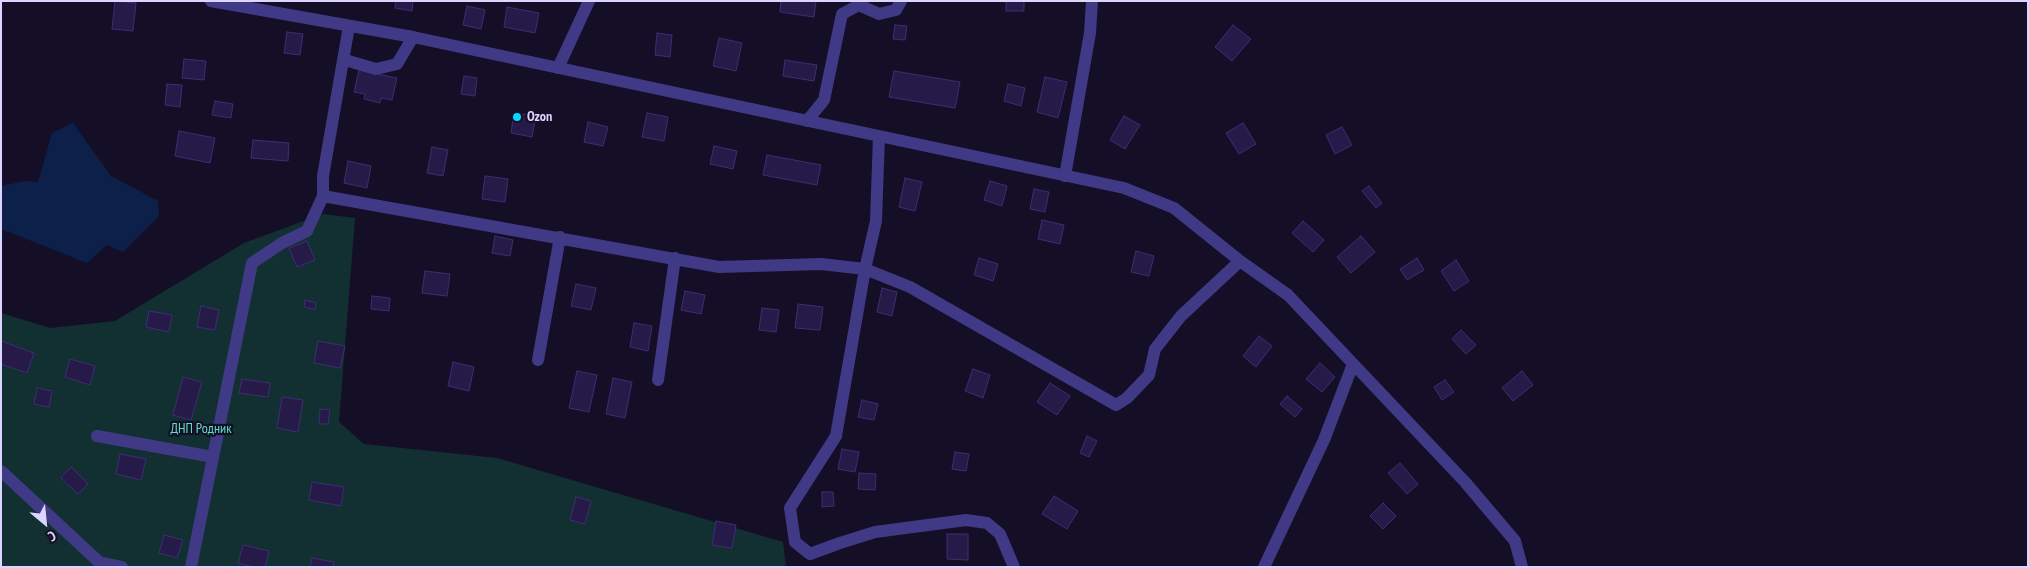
<!DOCTYPE html>
<html>
<head>
<meta charset="utf-8">
<style>
	body { margin:0 }
	#map { position:relative; width:2029px; height:568px; overflow:hidden; background:#140f27; font-family:"PT Sans Narrow",sans-serif }
	canvas { display:block }
	.frame { position:absolute; inset:0; border:2px solid #dbd5ff; pointer-events:none }
	.north { position:absolute; left:20px; top:498px; width:50px; height:50px; -webkit-text-stroke:4px #140f27; paint-order:stroke; rotate:152deg; font-size:14px; font-weight:700; line-height:20px; text-align:center; color:#dbd5ff }
	.north::after { content:''; display:block; margin:auto; width:18px; height:22px; background:#dbd5ff; clip-path:polygon(50% 0,100% 100%,50% 72%,0 100%) }
</style>
</head>
<body>
<div id="map">
<canvas width="2029" height="568"></canvas>
<div class="frame"></div>
<div class="north">С</div>
</div>
<script>
const ctx = document.querySelector('canvas').getContext('2d');
ctx.lineJoin = 'round';
function fill(path, color) {
  ctx.fillStyle = color;
  ctx.fill(path, 'evenodd');
}
function toPath(rows) {
  const path = new Path2D();
  for (const r of rows) {
    path.moveTo(r[0], r[1]);
    for (let i = 2; i < r.length; i += 2) path.lineTo(r[i], r[i + 1]);
  }
  return path;
}
function trace(path, color, width, dash) {
  ctx.strokeStyle = color;
  ctx.lineWidth = width;
  ctx.lineCap = dash ? 'butt' : 'round';
  ctx.setLineDash(dash || []);
  ctx.stroke(path);
}
function drawText(font, color, halo, rows, align = 'center') {
  ctx.font = font + ' "PT Sans Narrow",sans-serif';
  ctx.lineWidth = 4.5;
  ctx.setLineDash([]);
  ctx.textBaseline = 'middle';
  ctx.strokeStyle = halo;
  ctx.fillStyle = color;
  for (const [text, x, y, turn = 0] of rows) {
    ctx.save();
    ctx.translate(x, y);
    ctx.rotate((+turn || 0) * Math.PI / 180);
    ctx.textAlign = isNaN(turn) ? turn : align;
    if (halo) ctx.strokeText(text, 0, 0);
    ctx.fillText(text, 0, 0);
    ctx.restore();
  }
}
fill(toPath([
	[323,214,355,218,339,422,364,444,497,458,783,542,786,567,1,567,1,313,50,328,115,321,244,243]
]), '#123031');
fill(toPath([
	[73,123,111,176,158,201,159,216,123,252,107,245,87,263,1,229,1,186,25,181,38,182,52,133]
]), '#0c2049');
const building = toPath([
	[115,1,136,3,133,31,112,29,115,1],
	[396,1,413,1,412,11,395,8,396,1],
	[781,1,816,1,814,17,780,12,781,1],
	[1006,1,1024,1,1024,11,1006,11,1006,1],
	[467,6,485,10,481,29,463,25,467,6],
	[507,7,539,13,535,33,504,27,507,7],
	[895,25,907,26,905,40,893,39,895,25],
	[1233,25,1251,39,1232,61,1215,47,1233,25],
	[287,32,303,34,300,55,284,53,287,32],
	[657,33,672,35,670,57,655,55,657,33],
	[719,38,742,43,736,71,713,66,719,38],
	[184,59,206,61,204,80,182,78,184,59],
	[785,60,817,65,814,81,783,76,785,60],
	[359,70,397,78,392,100,381,98,380,103,364,99,365,94,354,92,359,70],
	[894,71,960,82,955,108,889,97,894,71],
	[464,76,477,78,475,96,461,94,464,76],
	[1045,77,1067,82,1058,118,1037,112,1045,77],
	[167,84,182,85,180,107,165,105,167,84],
	[1008,84,1025,88,1021,106,1004,101,1008,84],
	[215,101,233,104,231,118,212,115,215,101],
	[514,113,536,116,532,137,511,133,514,113],
	[647,113,668,117,664,141,642,137,647,113],
	[1124,116,1140,125,1125,149,1110,140,1124,116],
	[588,122,608,127,603,146,584,142,588,122],
	[1243,123,1256,144,1239,154,1226,133,1243,123],
	[1342,127,1352,145,1335,154,1326,135,1342,127],
	[179,131,215,138,210,163,175,156,179,131],
	[253,140,289,143,288,161,251,158,253,140],
	[714,146,737,151,733,169,710,164,714,146],
	[432,147,448,150,443,176,427,173,432,147],
	[767,155,821,165,817,185,763,175,767,155],
	[348,161,371,166,367,188,344,183,348,161],
	[485,176,508,179,505,202,482,199,485,176],
	[905,178,922,182,915,211,899,207,905,178],
	[990,181,1007,186,1002,206,984,200,990,181],
	[1369,186,1382,203,1376,208,1362,191,1369,186],
	[1034,189,1049,192,1045,212,1030,209,1034,189],
	[1042,220,1064,225,1060,244,1038,239,1042,220],
	[1303,221,1324,240,1313,252,1292,233,1303,221],
	[495,236,513,240,510,256,492,253,495,236],
	[1361,236,1375,252,1351,273,1337,257,1361,236],
	[307,241,315,260,297,267,289,248,307,241],
	[1136,251,1154,256,1149,276,1131,272,1136,251],
	[979,258,998,264,993,281,974,275,979,258],
	[1417,258,1424,270,1407,280,1400,269,1417,258],
	[1456,260,1469,281,1454,291,1441,271,1456,260],
	[425,271,450,274,447,296,422,293,425,271],
	[576,284,596,288,591,310,571,306,576,284],
	[882,288,897,292,892,316,877,312,882,288],
	[685,291,705,295,701,314,681,310,685,291],
	[372,296,390,298,389,311,371,309,372,296],
	[305,300,316,303,315,309,304,307,305,300],
	[798,304,823,307,820,330,795,328,798,304],
	[201,306,219,310,215,330,197,327,201,306],
	[762,308,779,310,776,332,759,330,762,308],
	[149,311,172,315,169,332,146,327,149,311],
	[634,323,652,326,648,351,630,347,634,323],
	[1461,330,1476,345,1466,354,1452,339,1461,330],
	[1259,336,1272,346,1256,367,1243,356,1259,336],
	[1,341,34,353,27,373,1,364,1,341],
	[318,341,345,346,340,368,314,363,318,341],
	[70,359,95,366,90,385,65,377,70,359],
	[453,362,474,367,469,391,448,386,453,362],
	[1320,363,1335,377,1322,392,1306,379,1320,363],
	[973,369,990,375,983,398,965,391,973,369],
	[577,371,597,375,589,412,569,408,577,371],
	[1522,371,1533,385,1513,401,1502,388,1522,371],
	[183,377,202,382,191,420,173,415,183,377],
	[613,378,632,382,625,418,606,414,613,378],
	[242,379,270,383,268,397,239,393,242,379],
	[1445,380,1454,392,1442,400,1434,387,1445,380],
	[1050,383,1070,396,1057,415,1037,402,1050,383],
	[37,388,52,391,49,407,34,404,37,388],
	[1287,396,1302,409,1295,417,1280,404,1287,396],
	[282,397,303,400,298,432,277,428,282,397],
	[862,400,878,404,874,420,858,417,862,400],
	[320,409,330,410,328,424,319,424,320,409],
	[1087,436,1097,441,1089,457,1080,453,1087,436],
	[842,449,859,452,855,472,838,469,842,449],
	[955,452,969,454,966,471,952,469,955,452],
	[120,454,146,459,141,480,116,474,120,454],
	[1400,463,1418,484,1407,494,1388,473,1400,463],
	[71,467,88,484,78,494,61,478,71,467],
	[859,473,876,474,875,490,858,489,859,473],
	[312,482,344,487,341,506,309,500,312,482],
	[822,492,833,492,834,506,822,507,822,492],
	[1054,496,1078,511,1067,529,1042,514,1054,496],
	[576,497,591,501,585,524,570,520,576,497],
	[1383,503,1396,516,1383,529,1370,516,1383,503],
	[716,521,736,525,732,548,712,545,716,521],
	[947,534,968,534,968,560,947,559,947,534],
	[164,535,183,540,177,558,159,553,164,535],
	[243,545,269,551,265,567,253,567,238,563,243,545],
	[312,558,334,562,333,567,310,567,312,558]
]);
fill(building, '#261b48');
trace(building, '#3e2d74', 1);
trace(toPath([
	[211,1,413,37,1124,188,1174,208,1240,261,1288,295,1465,482,1515,541,1522,567],
	[349,26,323,176,323,196,719,267,821,264,865,269,910,287,1116,405,1127,398,1149,375,1155,349,1181,316,1240,261],
	[345,60,376,69,397,64,413,37],
	[558,68,589,1],
	[807,121,824,100,842,14,859,5,879,14,896,10,901,1],
	[879,136,876,221,865,269,836,436,790,508,795,542,810,554,840,543,875,532,966,520,987,523,1000,534,1014,567],
	[1065,176,1090,33,1092,1],
	[538,360,560,237],
	[658,380,675,258],
	[97,436,213,457],
	[1,471,99,562,122,567],
	[191,567,252,263,282,243,307,231,323,196],
	[1264,567,1324,440,1353,364]
]), '#403a86', 12);
for (const [x, y, r, color] of [
	[517,117,5,"#01dbff"]
]) {
  const dot = new Path2D();
  dot.arc(x, y, r, 0, 2 * Math.PI);
  ctx.fillStyle = color;
  ctx.fill(dot);
  trace(dot, '#140f27', 2);
}
drawText('bold 14px', '#dbd5ff', '#140f27', [
	["Ozon",527,117]
], 'left');
drawText('14px', '#5fe0c5', '#140f27', [
	["ДНП Родник",201,429]
]);
</script>
</body>
</html>
